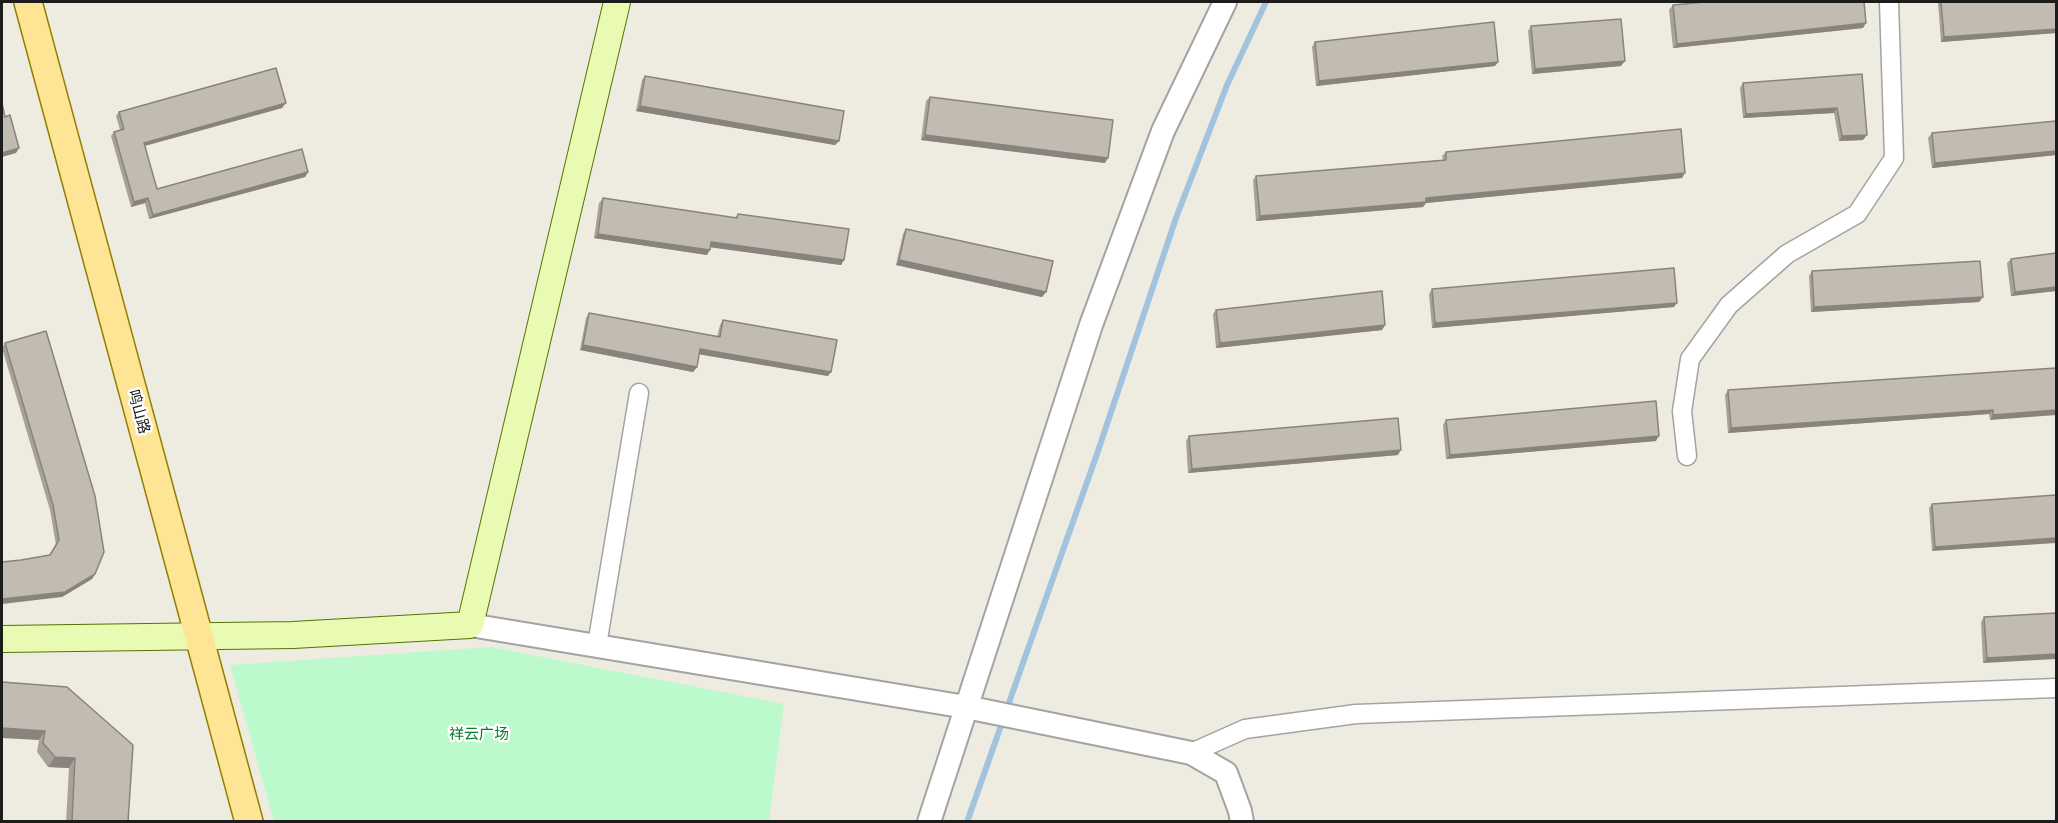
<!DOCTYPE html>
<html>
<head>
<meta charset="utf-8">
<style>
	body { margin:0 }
	#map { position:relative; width:2058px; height:823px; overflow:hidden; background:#eeece1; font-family:"Varela Round",sans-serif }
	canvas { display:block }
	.frame { position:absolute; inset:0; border:3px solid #1c1c1c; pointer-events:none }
</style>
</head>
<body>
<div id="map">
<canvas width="2058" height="823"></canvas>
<div class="frame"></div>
</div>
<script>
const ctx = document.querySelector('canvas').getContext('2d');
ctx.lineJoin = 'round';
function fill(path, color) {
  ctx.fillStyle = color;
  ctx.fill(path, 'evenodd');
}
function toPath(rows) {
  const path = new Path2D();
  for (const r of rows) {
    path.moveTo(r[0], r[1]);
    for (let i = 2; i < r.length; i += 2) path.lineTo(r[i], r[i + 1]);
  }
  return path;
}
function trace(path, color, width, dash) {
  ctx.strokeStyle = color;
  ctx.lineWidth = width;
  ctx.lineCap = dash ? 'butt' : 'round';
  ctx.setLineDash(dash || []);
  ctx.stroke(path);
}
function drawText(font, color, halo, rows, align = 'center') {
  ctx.font = font + ' "Varela Round","Noto Sans SC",sans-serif';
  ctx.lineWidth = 4.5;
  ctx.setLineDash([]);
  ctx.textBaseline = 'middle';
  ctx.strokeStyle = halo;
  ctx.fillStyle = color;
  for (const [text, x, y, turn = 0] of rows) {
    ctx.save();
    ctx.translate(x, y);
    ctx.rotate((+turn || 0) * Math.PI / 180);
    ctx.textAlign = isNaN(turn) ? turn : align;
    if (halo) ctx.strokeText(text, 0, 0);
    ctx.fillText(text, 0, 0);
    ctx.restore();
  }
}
fill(toPath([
	[491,647,784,704,769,821,274,821,230,665]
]), '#bcfacd');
trace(toPath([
	[1006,711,1097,454,1176,218,1227,85,1266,2],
	[967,822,1003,720]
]), '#a0c4dd', 6);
const minor = toPath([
	[1687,456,1682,411,1690,359,1729,305,1787,254,1857,214,1894,158,1889,2],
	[597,645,639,393],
	[1191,753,1245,729,1356,714,2056,688]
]);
const tertiary = toPath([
	[470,625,966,707,1191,753,1226,773,1240,811,1242,822],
	[929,822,1091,325,1163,131,1225,2]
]);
const secondary = toPath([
	[2,639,293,635,470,625,617,2]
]);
const primary = toPath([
	[28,2,249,822]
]);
trace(minor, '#a3a3a3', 21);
trace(tertiary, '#a3a3a3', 26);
trace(secondary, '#527402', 28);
trace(primary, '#947f00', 30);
trace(minor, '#fff', 18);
trace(tertiary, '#fff', 22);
trace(secondary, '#e9fbb2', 26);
trace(primary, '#fee596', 27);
fill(toPath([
	[1938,2,2056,2,2056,33,1941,42],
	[1673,5,1863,28,1673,48,1669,10],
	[1531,26,1621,66,1532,74,1528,31],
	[1315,42,1498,62,1495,66,1316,86,1312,47],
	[1862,74,1863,140,1839,141,1834,113,1743,118,1740,88,1743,83],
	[645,76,839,141,835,145,636,111,642,80],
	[930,97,1105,163,921,140,926,101],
	[282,108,145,146,157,189,308,172,305,177,149,219,145,203,131,207,111,136,114,132,120,130,116,116,119,112],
	[2056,121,2056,155,1932,168,1928,138,1932,133],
	[1446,152,1682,178,1426,203,1423,207,1256,221,1253,180,1256,176,1443,160,1442,156],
	[603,198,735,218,738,214,844,260,841,265,711,247,707,255,594,238,599,203],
	[906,229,1046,292,1042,297,896,265,903,234],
	[2056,253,2056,291,2011,296,2007,263,2011,259],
	[1812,271,1983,297,1979,302,1811,312,1809,276],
	[1432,289,1674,307,1432,328,1429,294],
	[1216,310,1385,325,1382,330,1216,348,1213,314],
	[589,313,717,337,720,325,723,320,828,376,699,354,697,367,693,372,580,350,586,318],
	[5,343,95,574,92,579,62,597,49,555,56,545,50,510,2,348],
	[2056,368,1990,420,1989,414,1728,433,1725,395,1728,390],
	[1446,420,1656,441,1446,459,1443,425],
	[1189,436,1398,455,1188,473,1186,441],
	[2056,495,1932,551,1929,508,1932,504],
	[2056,613,1983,663,1981,622,1984,617],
	[67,687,128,822,66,822,69,768,48,767,37,752,39,740]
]), '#a7a198');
fill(toPath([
	[1866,23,1863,28,1673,48,1677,44],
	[2056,29,2056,33,1941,42,1944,37],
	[1625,61,1621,66,1532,74,1535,69],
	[1498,62,1495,66,1316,86,1319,81],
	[286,103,282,108,140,147,144,143],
	[640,106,839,141,835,145,636,111],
	[1837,108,1834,113,1743,118,1746,114],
	[925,135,1108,158,1105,163,921,140],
	[1867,135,1863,140,1839,141,1842,136],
	[19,148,16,153,2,157,2,153],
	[2056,151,2056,155,1932,168,1935,163],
	[308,172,305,177,149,219,153,215],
	[1685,173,1682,178,1426,203,1423,207,1256,221,1260,216,1426,198],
	[148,198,145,203,131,207,134,202],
	[598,234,710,250,707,255,594,238],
	[711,242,844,260,841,265,708,247],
	[899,260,1046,292,1042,297,896,265],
	[2056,287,2056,291,2011,296,2015,292],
	[1983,297,1979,302,1811,312,1814,307],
	[1677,303,1674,307,1432,328,1435,323],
	[1385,325,1382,330,1216,348,1220,343],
	[583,345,697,367,693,372,580,350],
	[700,349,831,372,828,376,697,354],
	[1993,410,1989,414,1728,433,1731,428],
	[2056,410,2056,415,1990,420,1993,415],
	[1659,436,1656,441,1446,459,1450,455],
	[1401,450,1398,455,1188,473,1192,469],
	[2056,538,2056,543,1932,551,1935,547],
	[95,574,92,579,62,597,2,604,2,599],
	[2056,654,2056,659,1983,663,1987,658],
	[2,728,45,731,39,740,2,738],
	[55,757,75,758,69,768,48,767]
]), '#88837c');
const building = toPath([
	[1705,2,1864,2,1866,23,1677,44,1673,5,1705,2],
	[1941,2,2056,2,2056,29,1944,37,1941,2],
	[1621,19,1625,61,1535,69,1531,26,1621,19],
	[1494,22,1498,62,1319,81,1315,42,1494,22],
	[276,68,286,103,144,143,157,189,302,149,308,172,153,215,148,198,134,202,114,132,124,129,119,112,276,68],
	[1862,74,1867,135,1842,136,1837,108,1746,114,1743,83,1862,74],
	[645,76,844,111,839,141,640,106,645,76],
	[930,97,1113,120,1108,158,925,135,930,97],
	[2,103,5,117,10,115,19,148,2,153,2,103],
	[2056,121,2056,151,1935,163,1932,133,2056,121],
	[1681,129,1685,173,1426,198,1426,202,1260,216,1256,176,1446,160,1446,152,1681,129],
	[603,198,737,218,738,214,849,229,844,260,711,242,710,250,598,234,603,198],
	[906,229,1053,261,1046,292,899,260,906,229],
	[2056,253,2056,287,2015,292,2011,259,2056,253],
	[1980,261,1983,297,1814,307,1812,271,1980,261],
	[1674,268,1677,303,1435,323,1432,289,1674,268],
	[1382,291,1385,325,1220,343,1216,310,1382,291],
	[589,313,720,337,723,320,837,340,831,372,700,349,697,367,583,345,589,313],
	[46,331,95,496,104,552,95,574,65,592,2,599,2,562,21,560,50,555,59,540,53,505,5,343,46,331],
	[2056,368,2056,410,1993,415,1993,410,1731,428,1728,390,2056,368],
	[1656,401,1659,436,1450,455,1446,420,1656,401],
	[1398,418,1401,450,1192,469,1189,436,1398,418],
	[2056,495,2056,538,1935,547,1932,504,2056,495],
	[2056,613,2056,654,1987,658,1984,617,2056,613],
	[2,682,67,687,133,745,128,822,72,822,75,758,55,757,43,743,45,731,2,728,2,682]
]);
fill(building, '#c2bbb1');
trace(building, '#88837c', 1.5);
drawText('15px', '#1c1c1c', '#fff', [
	["鸣山路",138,412,75]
]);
drawText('15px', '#087c28', '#fff', [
	["祥云广场",479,735]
]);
</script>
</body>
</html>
